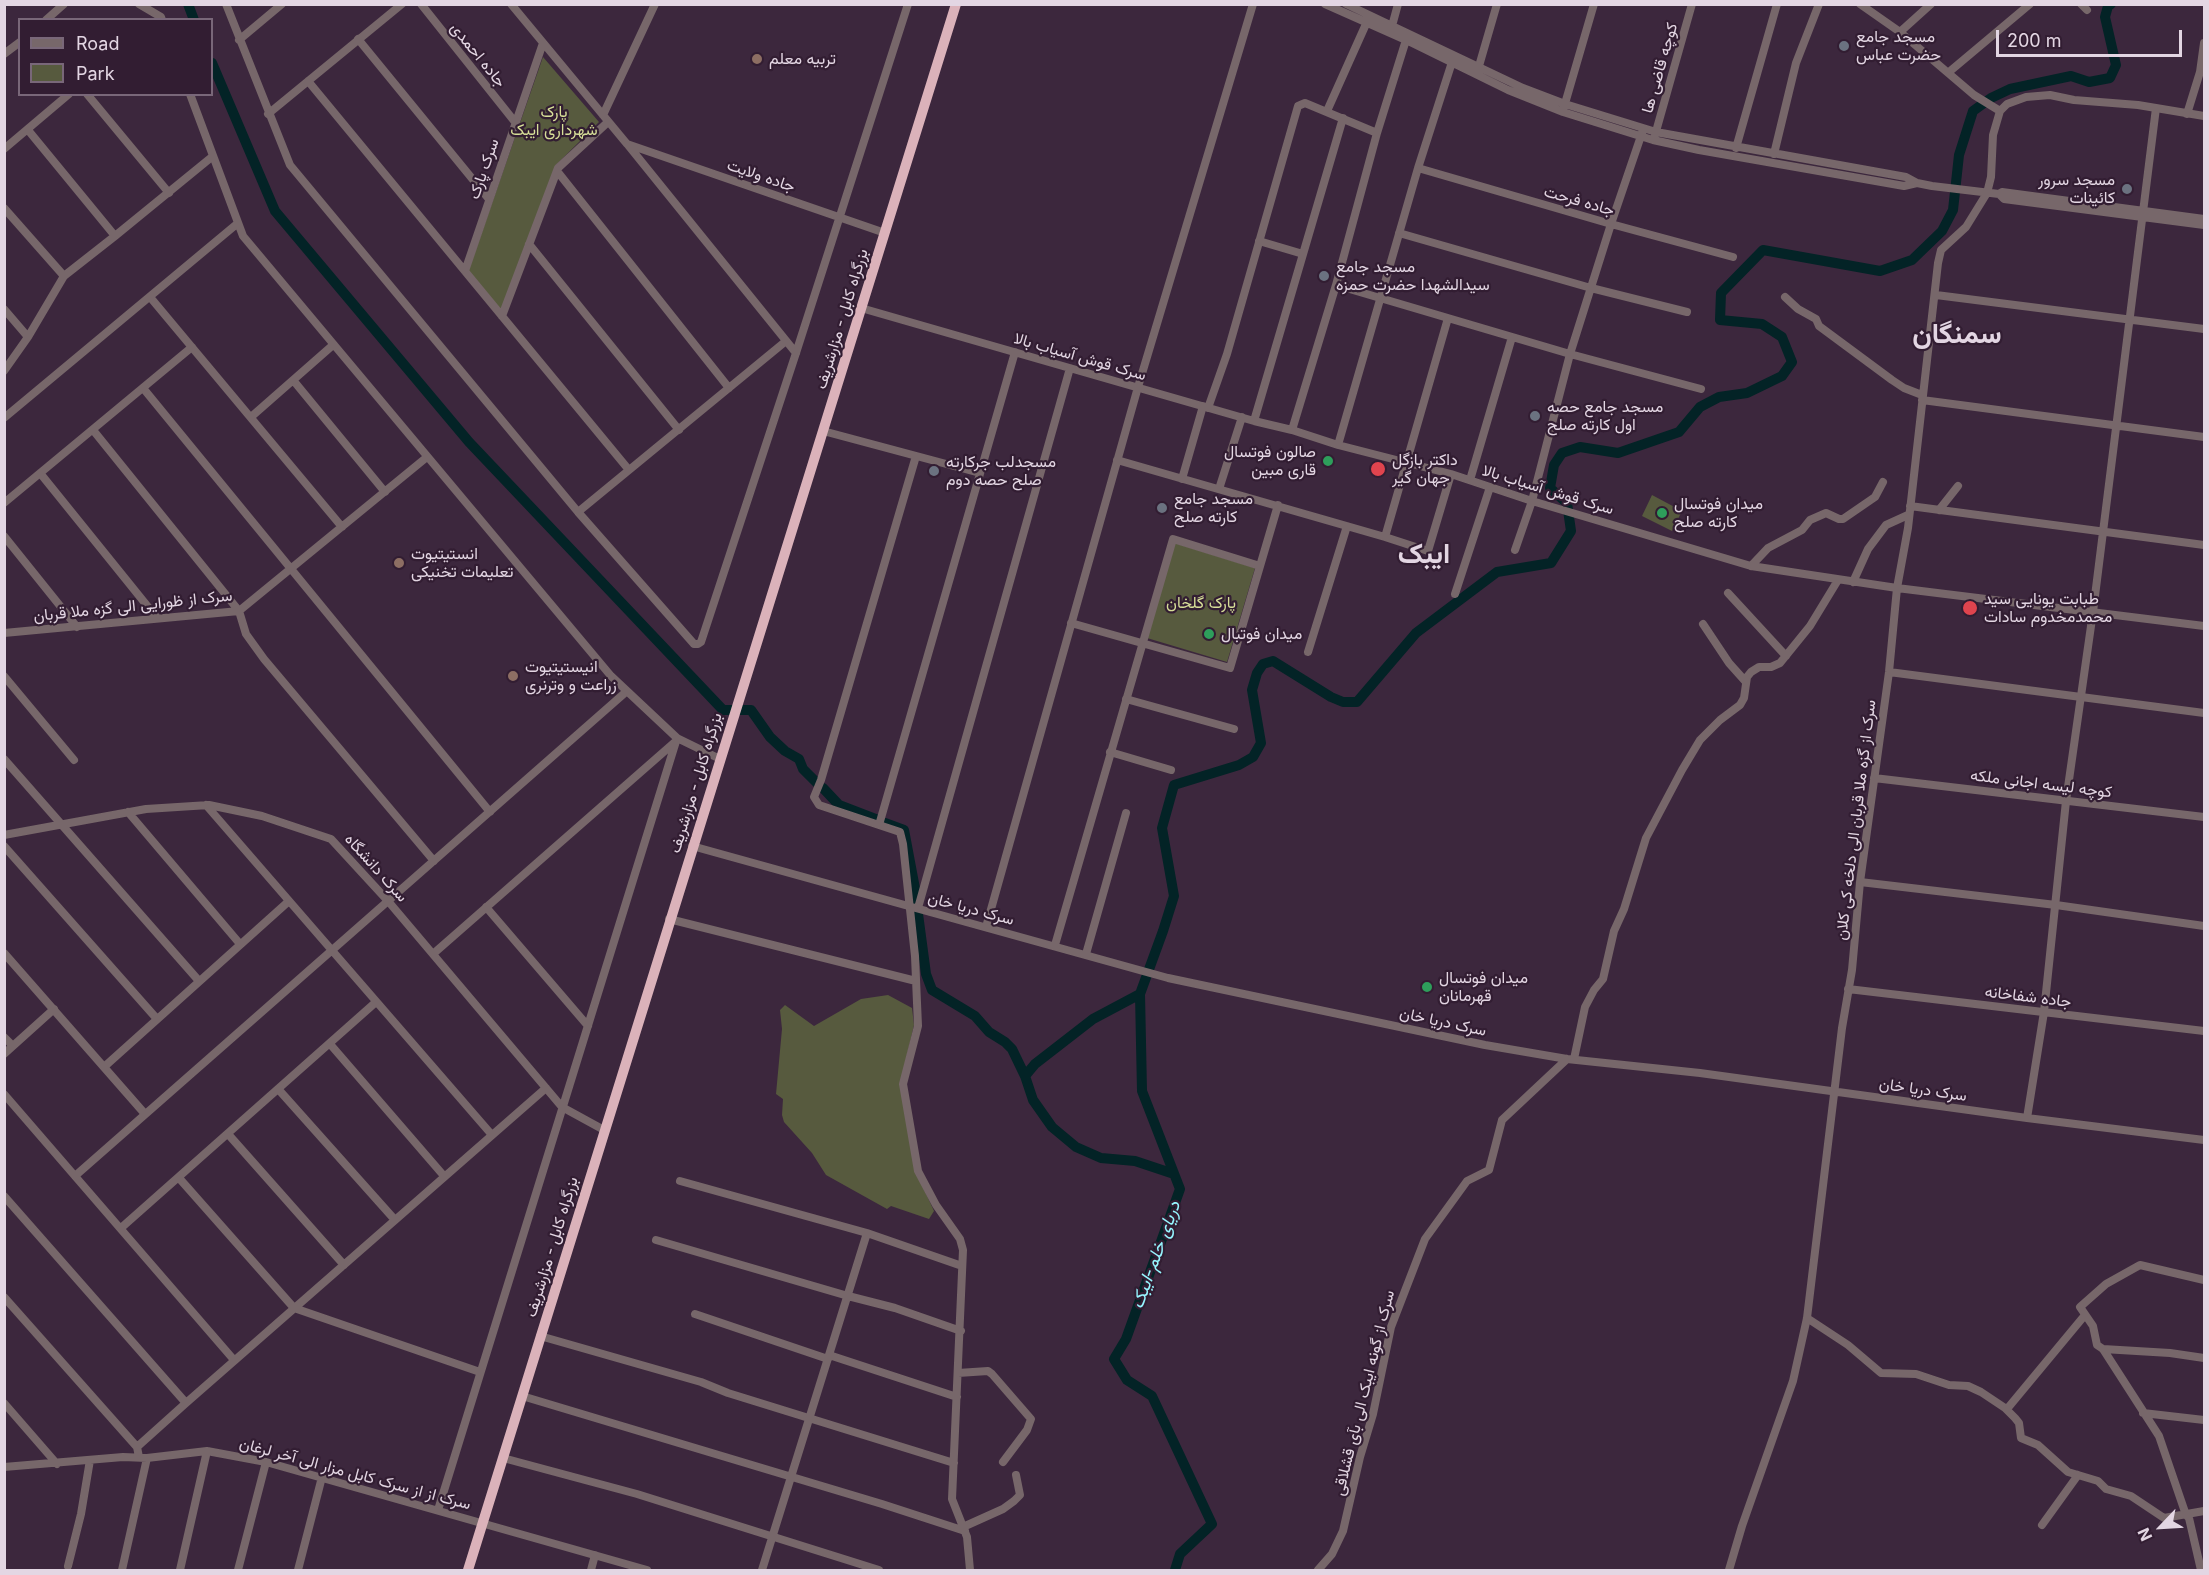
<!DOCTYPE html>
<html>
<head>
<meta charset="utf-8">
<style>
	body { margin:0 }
	#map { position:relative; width:2209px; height:1575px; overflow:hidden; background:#3c273d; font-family:Inter,sans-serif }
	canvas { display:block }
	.frame { position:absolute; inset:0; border:6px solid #e3d6e3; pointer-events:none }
	.legend { position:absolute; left:18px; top:18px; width:195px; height:78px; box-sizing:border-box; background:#321d32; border:2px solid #796779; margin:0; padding:8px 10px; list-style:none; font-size:18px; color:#e3d6e3 }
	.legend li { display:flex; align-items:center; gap:12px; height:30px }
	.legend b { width:30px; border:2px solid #796779 }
	.north { position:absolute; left:2131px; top:1497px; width:60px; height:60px; -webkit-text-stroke:4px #321d32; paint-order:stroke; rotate:245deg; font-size:16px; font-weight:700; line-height:24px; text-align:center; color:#e3d6e3 }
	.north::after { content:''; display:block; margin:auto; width:21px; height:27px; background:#e3d6e3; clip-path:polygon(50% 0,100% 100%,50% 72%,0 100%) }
	.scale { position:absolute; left:1996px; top:30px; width:186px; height:27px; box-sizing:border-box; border:3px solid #e3d6e3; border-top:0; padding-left:8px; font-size:18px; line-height:21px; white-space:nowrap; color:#e3d6e3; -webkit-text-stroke:4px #321d32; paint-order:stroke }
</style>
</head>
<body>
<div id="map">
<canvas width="2209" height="1575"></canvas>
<div class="frame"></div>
<ul class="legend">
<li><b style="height:8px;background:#77676a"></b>Road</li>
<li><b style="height:16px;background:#575a3e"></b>Park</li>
</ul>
<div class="north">N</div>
<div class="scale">200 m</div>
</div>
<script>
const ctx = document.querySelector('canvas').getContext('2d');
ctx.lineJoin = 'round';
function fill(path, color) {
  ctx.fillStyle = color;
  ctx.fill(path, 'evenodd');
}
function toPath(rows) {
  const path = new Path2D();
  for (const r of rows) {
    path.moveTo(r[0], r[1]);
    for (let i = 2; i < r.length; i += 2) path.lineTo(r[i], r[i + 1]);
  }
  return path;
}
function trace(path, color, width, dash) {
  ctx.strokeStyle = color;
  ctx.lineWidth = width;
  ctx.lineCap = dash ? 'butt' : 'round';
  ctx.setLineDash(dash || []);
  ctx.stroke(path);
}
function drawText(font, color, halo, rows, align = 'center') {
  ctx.font = font + ' Inter,Vazirmatn,sans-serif';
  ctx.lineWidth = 4.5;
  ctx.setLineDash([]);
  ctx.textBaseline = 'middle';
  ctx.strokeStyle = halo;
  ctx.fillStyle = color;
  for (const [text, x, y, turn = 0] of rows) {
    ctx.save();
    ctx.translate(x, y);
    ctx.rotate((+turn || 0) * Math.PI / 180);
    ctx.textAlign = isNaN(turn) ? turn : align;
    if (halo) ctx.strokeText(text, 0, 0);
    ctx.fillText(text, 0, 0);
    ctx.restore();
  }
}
fill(toPath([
	[543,57,599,122,556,165,501,310,468,272],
	[1652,495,1682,511,1672,531,1642,516],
	[1175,543,1255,568,1227,662,1147,638],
	[888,995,912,1008,914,1025,901,1081,916,1172,934,1211,929,1219,891,1206,887,1209,826,1175,812,1153,784,1122,782,1115,783,1099,776,1094,782,1029,780,1010,785,1005,814,1026,861,999]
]), '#575a3e');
trace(toPath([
	[188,4,194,20],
	[212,63,275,211,469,442,723,710,751,710,770,737,785,751,799,759,803,769,817,783],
	[823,788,839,805,878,820],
	[885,823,904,830,916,894,916,903],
	[918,914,926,974,932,990,975,1016,989,1032,1005,1042,1012,1049,1025,1076],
	[1140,994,1093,1019,1035,1064,1025,1076,1033,1100,1052,1127,1076,1147,1101,1158,1135,1161,1174,1174],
	[1175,1570,1180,1554,1212,1524,1152,1396,1127,1380,1114,1359,1126,1339,1180,1189,1142,1091,1140,994,1163,931,1174,896,1162,828,1174,785,1239,765,1253,757,1261,743,1252,690,1257,673,1263,664,1273,661,1331,697,1343,702,1357,702,1416,633,1497,572,1551,563,1571,531,1567,503,1550,488,1554,465,1562,453,1580,447,1618,453,1679,432,1700,407,1719,397,1747,393,1782,376,1792,362,1782,337,1762,324,1720,320,1721,293,1763,250,1880,271,1912,260,1942,231,1953,210,1959,155,1973,111,1991,98,2010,89,2071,76,2089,82,2110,78,2116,65,2105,17,2108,6,2111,4]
]), '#032326', 10);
trace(toPath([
	[139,4,161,17,162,20],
	[226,4,290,165,578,512,694,644,698,644,701,642,796,353,908,4],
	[421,4,515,122],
	[511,4,627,144,885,233],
	[1325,4,1406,40,1508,90,1563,112,1653,140,1699,150,1904,186,1917,183],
	[1346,4,1523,88,1565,104,1656,132,1906,177,1917,183,1932,186,1999,194,2002,192,2204,219],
	[1860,4,1900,32,1974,95,2000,111],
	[2081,4,2087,10],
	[46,20,64,4],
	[1392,26,1398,4],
	[1900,32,1931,4],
	[358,39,488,198],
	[239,40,282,4],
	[4,54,20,42],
	[1479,66,1497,4],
	[1949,72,2030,4],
	[308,81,629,470],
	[87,94,169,193],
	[190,94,243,236,611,676,677,738,720,759],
	[1564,107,1594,4],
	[1327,111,1366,24],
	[2000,111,2007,104,2026,97,2050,95,2074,100,2138,105,2204,116],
	[268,114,402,4],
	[2187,114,2200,72,2204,43],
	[603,115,655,4],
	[28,130,115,236],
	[1655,135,1692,4],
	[628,145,796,353],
	[1736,148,1777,4],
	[4,149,69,94],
	[1774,154,1796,63,1819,4],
	[1418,168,1611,224,1733,257],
	[557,171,729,388],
	[1999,194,2004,199,2204,225],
	[4,208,64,276,28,337,4,371],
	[1399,233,1591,288,1687,312],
	[1259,241,1303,254],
	[529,244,679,430],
	[465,271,543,43],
	[64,276,115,236,213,156],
	[1336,285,1570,354,1701,389],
	[1936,295,2204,329],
	[150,297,342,527],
	[1785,297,1798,309,1816,319,1819,326,1892,380,1904,388,1922,395],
	[861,308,1254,421,1292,430,1338,445,1451,474,1532,501,1751,566,1897,588,2204,626],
	[4,309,28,337],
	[502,316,558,168,608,122],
	[1448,318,1385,537,1428,551,1451,474],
	[293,380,385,492],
	[143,388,490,812],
	[1922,400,2204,437],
	[1208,408,1227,354,1298,106,1305,103,1377,133],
	[251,417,333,345],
	[4,418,238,223],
	[1254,421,1343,118],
	[93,430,239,611,246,634,264,659,434,861],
	[1292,430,1336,285,1377,133,1406,40],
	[823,431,980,473],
	[1338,445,1418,168,1453,59],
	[916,456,821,780,814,797,819,805,900,832,903,844,915,956,918,1026,903,1084,918,1171,936,1205,960,1239,963,1250,952,1499,967,1537,970,1570],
	[1117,460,1385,537],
	[40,473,157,618],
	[1182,479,1203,406],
	[1470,480,1512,337],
	[1219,489,1242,417],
	[4,503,192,347],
	[1910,506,2204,545],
	[1939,510,1958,486],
	[578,512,786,341],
	[4,536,77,627],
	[1515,550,1532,501,1570,354,1611,224,1643,130],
	[1751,566,1768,548,1802,530,1810,520,1826,513,1839,519,1843,519,1875,497,1883,482],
	[1853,582,1868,549,1886,525,1908,515],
	[1728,593,1786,656],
	[1455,594,1490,487],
	[1071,623,1230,668,1278,505],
	[1703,624,1729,663,1746,682],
	[4,633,239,611,427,457],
	[1308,652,1347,526],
	[1889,672,2204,713],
	[4,676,74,760],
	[1126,699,1234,729],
	[1110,752,1171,770],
	[4,759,199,981],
	[1874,778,2204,817],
	[206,805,492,1135],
	[128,812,240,944],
	[879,825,1015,352],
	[4,835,146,809,209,805,262,816,331,839,388,901,562,1107,604,1130],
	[4,846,157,1019],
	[692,846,1168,978,1485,1045,1567,1059,1700,1073,2027,1118,2204,1140],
	[1860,882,2056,905,2204,926],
	[486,907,588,1026],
	[918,908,1070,368],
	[669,919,916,981],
	[986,927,1138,387,1253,4],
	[1055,945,1173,539,1260,566],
	[4,953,145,1114],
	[433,954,675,742],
	[1086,954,1126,813],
	[1848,989,2204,1031],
	[4,1037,13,1046],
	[330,1044,444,1176],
	[4,1054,54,1009],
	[1574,1059,1585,1007,1594,990,1603,979,1614,931,1624,909,1646,838,1682,770,1700,740,1720,720,1740,705,1744,698,1747,677,1751,672,1759,667,1771,667,1780,663,1810,626,1838,580],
	[104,1067,289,901],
	[279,1090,395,1220],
	[4,1094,234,1360],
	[2027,1118,2044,1012,2066,801,2093,612,2156,108],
	[228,1134,344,1265],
	[75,1176,627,691],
	[179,1178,294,1308,480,1372],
	[680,1181,867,1233,962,1266],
	[4,1196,186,1403],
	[121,1228,376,1002],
	[656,1240,848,1296,895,1308,961,1331],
	[4,1297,137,1447],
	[695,1314,828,1359],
	[1807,1318,1848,1345,1881,1373,1916,1374,1949,1385,1968,1386,1981,1392,2005,1408,2015,1418,2019,1423,2021,1438,2038,1445,2068,1472,2098,1481,2106,1489,2131,1496,2164,1518,2204,1511],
	[540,1336,701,1382,728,1393,954,1463],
	[2103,1349,2170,1353,2204,1358],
	[829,1355,957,1397],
	[958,1373,988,1371,992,1374,1031,1419,1027,1430,1003,1462],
	[522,1396,882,1504,965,1531],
	[4,1403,57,1464],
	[2007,1409,2085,1315],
	[2143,1413,2204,1420],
	[139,1457,137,1447,186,1403,546,1088],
	[503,1458,637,1494,879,1570],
	[4,1467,123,1457,147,1458,207,1451,266,1462,647,1570],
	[438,1510,677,738],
	[2042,1525,2078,1475],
	[963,1527,1003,1509,1014,1501,1020,1495,1016,1475],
	[68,1566,81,1514,90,1460],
	[122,1570,147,1458],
	[180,1570,207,1451],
	[238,1570,266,1462],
	[298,1570,322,1477],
	[591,1570,595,1555],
	[762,1570,867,1233],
	[1318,1570,1332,1554,1343,1531,1360,1457,1373,1414,1391,1327,1425,1239,1467,1181,1489,1170,1502,1120,1567,1059],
	[1729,1570,1742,1526,1793,1381,1807,1318,1842,1028,1852,970,1860,882,1889,672,1897,588,1908,528,1938,263,1941,250,1966,227,1987,193,1991,177,1993,135,2000,111],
	[2201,1570,2189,1518,2186,1515,2159,1436,2103,1349,2097,1345,2093,1326,2080,1307,2106,1284,2140,1265,2204,1280]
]), '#77676a', 8);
trace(toPath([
	[468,1570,956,4]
]), '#dbb2ba', 10);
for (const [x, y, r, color] of [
	[1844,46,6,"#6b7280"],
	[757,59,6,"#8d6e63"],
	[2127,189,6,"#6b7280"],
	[1324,276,6,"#6b7280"],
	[1535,416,6,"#6b7280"],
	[1328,461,6,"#2e9e5b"],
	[1378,469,8,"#e0444e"],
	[934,471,6,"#6b7280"],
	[1162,508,6,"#6b7280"],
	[1662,513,6,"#2e9e5b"],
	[399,563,6,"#8d6e63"],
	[1970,608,8,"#e0444e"],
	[1209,634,6,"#2e9e5b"],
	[513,676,6,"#8d6e63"],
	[1427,987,6,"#2e9e5b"]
]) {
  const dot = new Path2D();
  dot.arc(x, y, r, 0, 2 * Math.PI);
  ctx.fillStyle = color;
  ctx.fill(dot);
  trace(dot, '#321d32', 2);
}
drawText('16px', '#e3d6e3', '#321d32', [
	["مسجد جامع",1856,37],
	["حضرت عباس",1856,55],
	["تربیه معلم",769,59],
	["مسجد سرور",2115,180,"right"],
	["کائینات",2115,198,"right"],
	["مسجد جامع",1336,267],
	["سیدالشهدا حضرت حمزه",1336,285],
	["مسجد جامع حصه",1547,407],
	["اول کارته صلح",1547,425],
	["صالون فوتسال",1316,452,"right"],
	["قاری مبین",1316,470,"right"],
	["داکتر بازگل",1392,460],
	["جهان گیر",1392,478],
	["مسجدلب جرکارته",946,462],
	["صلح حصه دوم",946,480],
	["مسجد جامع",1174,499],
	["کارته صلح",1174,517],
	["میدان فوتسال",1674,504],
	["کارته صلح",1674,522],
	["انستیتیوت",411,554],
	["تعلیمات تخنیکی",411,572],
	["طبابت یونایی سید",1984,599],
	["محمدمخدوم سادات",1984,617],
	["میدان فوتبال",1221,634],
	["انیستیتیوت",525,667],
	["زراعت و وترنری",525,685],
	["میدان فوتسال",1439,978],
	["قهرمانان",1439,996]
], 'left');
drawText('16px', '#e3d6e3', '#321d32', [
	["جاده احمدی",478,55,51],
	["کوچه قاضی ها",1660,68,-74],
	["سرک پارک",484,169,-71],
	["جاده ولایت",761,176,19],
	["جاده فرحت",1579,201,16],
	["بزرگراه کابل - مزارشریف",842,319,-73],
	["سرک قوش آسیاب بالا",1080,357,16],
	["سرک قوش آسیاب بالا",1548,490,17],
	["سرک از ظورایی الی گزه ملا قربان",133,606,-6],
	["بزرگراه کابل - مزارشریف",696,783,-73],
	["کوچه لیسه اجانی ملکه",2041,784,7],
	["سرک از گزه ملا قربان الی دلخه کی کلان",1856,820,-83],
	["سرک دانشگاه",376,868,48],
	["سرک دریا خان",971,909,15],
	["جاده شفاخانه",2028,997,7],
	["سرک دریا خان",1443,1022,12],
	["سرک دریا خان",1923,1090,8],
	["بزرگراه کابل - مزارشریف",552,1247,-73],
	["سرک از گونه ایبک الی بآی قشلاقی",1364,1393,-76],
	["سرک از از سرک کابل مزار الی آخر لرغان",355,1474,15]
]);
drawText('16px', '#d7df98', '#321d32', [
	["پارک",554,112],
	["شهرداری ایبک",554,130],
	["پارک گلخان",1201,603]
]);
drawText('italic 18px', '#96f6ff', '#321d32', [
	["دریای خلم-ایبک",1156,1255,-70]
]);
drawText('bold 28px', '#e3d6e3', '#321d32', [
	["سمنگان",1957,335],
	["ایبک",1424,555]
]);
</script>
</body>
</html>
